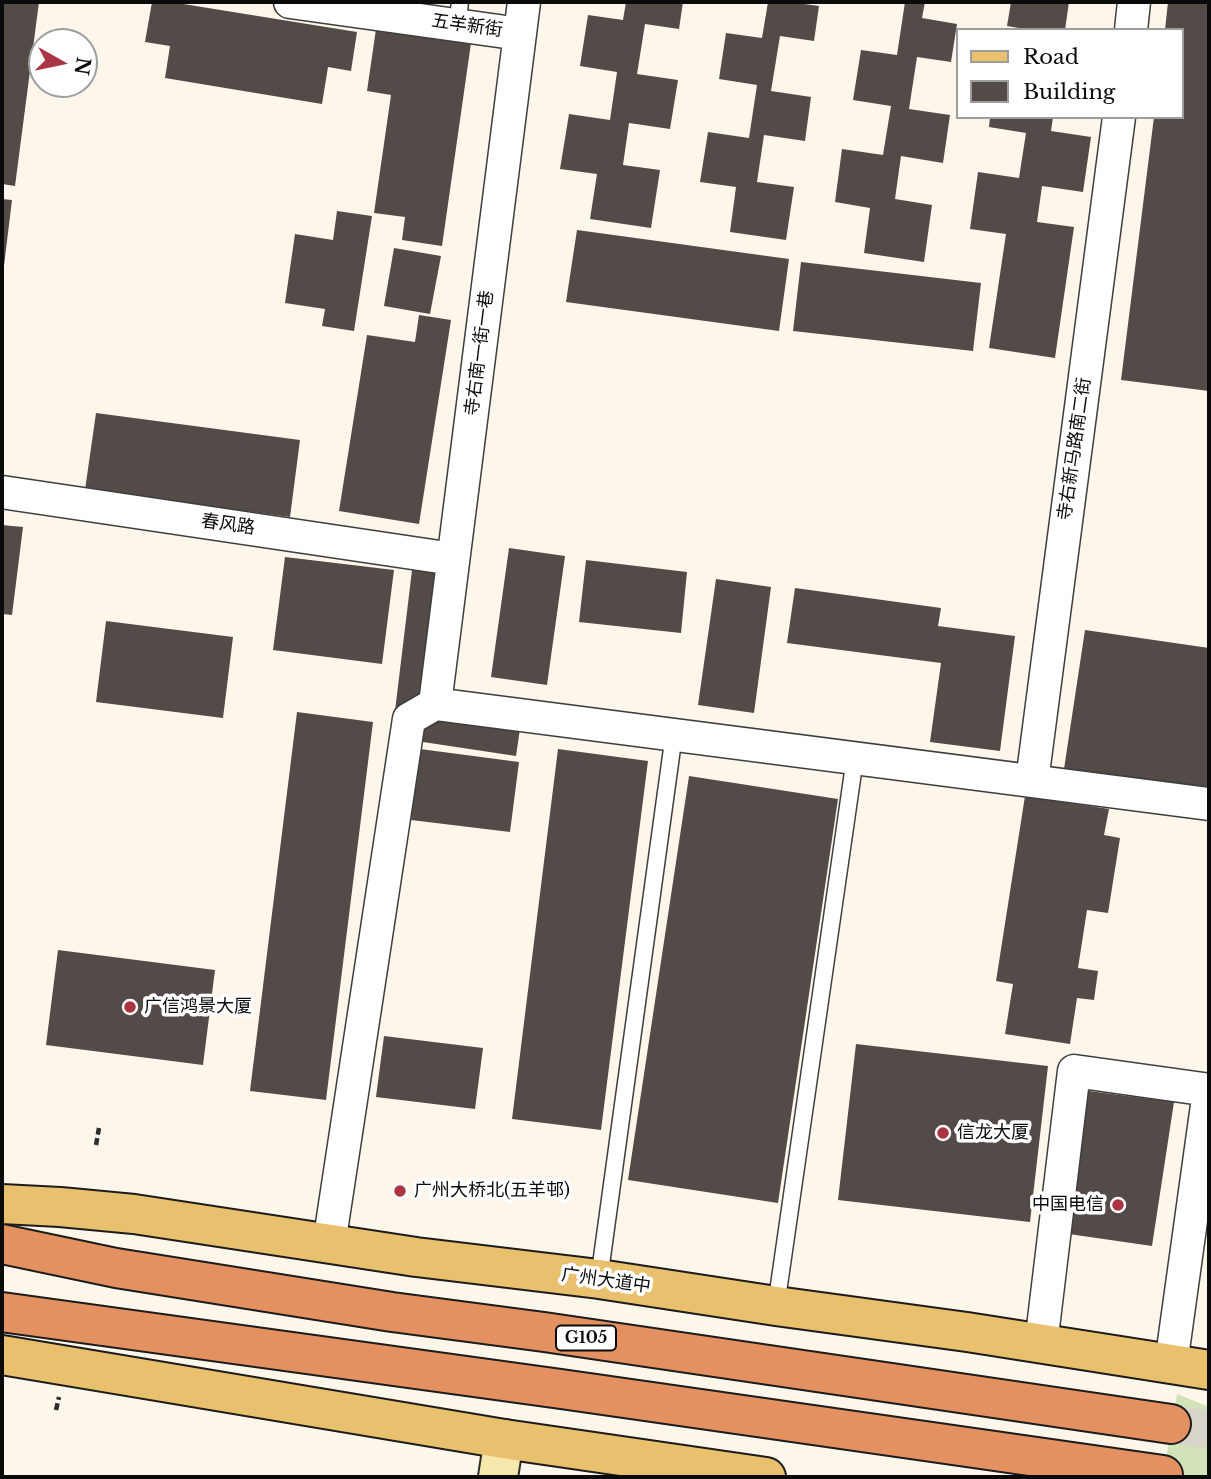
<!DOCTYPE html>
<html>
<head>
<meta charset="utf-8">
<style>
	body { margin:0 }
	#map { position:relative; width:1211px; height:1479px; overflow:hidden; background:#fdf7eb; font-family:"Libre Baskerville",serif }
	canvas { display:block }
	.frame { position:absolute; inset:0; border:4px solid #0b0b0b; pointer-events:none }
	.legend { position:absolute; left:956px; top:28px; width:228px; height:91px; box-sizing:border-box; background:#fff; border:2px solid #9d9d9d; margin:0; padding:9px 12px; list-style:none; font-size:21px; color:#0b0b0b }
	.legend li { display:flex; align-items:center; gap:14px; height:35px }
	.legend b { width:35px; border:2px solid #9d9d9d }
	.north { position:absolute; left:28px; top:28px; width:70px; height:70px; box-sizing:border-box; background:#fff; border:2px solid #9d9d9d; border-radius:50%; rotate:99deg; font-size:19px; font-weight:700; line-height:28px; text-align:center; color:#0b0b0b }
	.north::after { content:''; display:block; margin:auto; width:24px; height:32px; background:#a34; clip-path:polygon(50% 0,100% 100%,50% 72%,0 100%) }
</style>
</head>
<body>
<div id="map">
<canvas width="1211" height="1479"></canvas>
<div class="frame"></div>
<ul class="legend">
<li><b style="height:9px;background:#e9c06e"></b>Road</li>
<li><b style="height:19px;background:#524b48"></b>Building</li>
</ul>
<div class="north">N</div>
</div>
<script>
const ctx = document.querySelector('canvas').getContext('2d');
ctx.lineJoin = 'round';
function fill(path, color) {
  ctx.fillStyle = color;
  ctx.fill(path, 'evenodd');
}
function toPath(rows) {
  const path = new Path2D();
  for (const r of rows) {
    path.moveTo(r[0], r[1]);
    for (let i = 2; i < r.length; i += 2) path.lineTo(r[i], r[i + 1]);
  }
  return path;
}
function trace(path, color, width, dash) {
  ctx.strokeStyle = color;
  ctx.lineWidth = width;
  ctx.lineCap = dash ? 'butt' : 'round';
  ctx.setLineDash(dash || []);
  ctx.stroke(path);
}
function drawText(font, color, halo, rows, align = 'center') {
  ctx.font = font + ' "Libre Baskerville","Noto Sans SC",serif';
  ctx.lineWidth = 7;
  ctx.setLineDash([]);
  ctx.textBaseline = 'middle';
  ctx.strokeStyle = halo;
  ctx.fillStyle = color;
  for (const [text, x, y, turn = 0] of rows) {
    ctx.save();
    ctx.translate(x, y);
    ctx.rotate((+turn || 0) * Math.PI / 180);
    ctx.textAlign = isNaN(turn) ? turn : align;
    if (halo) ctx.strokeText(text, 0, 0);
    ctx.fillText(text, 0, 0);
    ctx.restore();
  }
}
fill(toPath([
	[1177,1394,1207,1406,1209,1409,1209,1477,1163,1477]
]), '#d2e3b9');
fill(toPath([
	[2,2,39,2,15,186,2,184],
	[152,2,171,2,357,32,351,71,328,67,322,104,165,78,170,46,145,42],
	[626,2,683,2,679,29,645,24,637,74,678,80,670,129,629,123,623,165,660,170,651,228,590,219,597,174,560,169,569,114,610,120,617,72,580,66,588,15,623,20],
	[768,2,790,2,819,6,814,41,780,36,771,91,811,97,805,141,764,135,757,182,794,187,786,240,730,232,736,187,700,182,708,132,749,138,757,85,719,79,726,33,762,38],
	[905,2,925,2,922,18,957,24,951,62,917,57,909,109,950,115,943,163,901,156,895,199,932,205,924,262,864,253,870,208,835,202,842,149,883,155,891,106,853,100,861,50,897,55],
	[1011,2,1069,2,1065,30,1030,30,1007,26],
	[1168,2,1209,2,1209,391,1121,380,1154,117,1181,117,1181,30,1165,30],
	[376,29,471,43,442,246,402,240,405,217,374,213,391,95,367,91],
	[990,117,1053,117,1051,131,1091,137,1083,192,1042,186,1037,222,1074,227,1055,358,989,348,1006,234,970,229,978,172,1019,178,1026,133,989,127],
	[2,199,12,200,3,274,2,274],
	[337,211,372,216,354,331,322,326,325,309,285,303,295,234,333,240],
	[577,230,789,259,779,331,566,302],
	[394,248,441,256,430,314,384,306],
	[801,262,981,283,973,351,793,331],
	[419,315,451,320,419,524,339,511,367,335,415,342],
	[96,413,300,440,290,517,85,490],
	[2,525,23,527,12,615,2,614],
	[509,548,565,556,547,685,491,677],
	[285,557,394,570,382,664,273,650],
	[586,560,687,572,681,633,579,622],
	[413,562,447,568,451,713,521,722,516,756,423,742,395,711],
	[716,579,771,587,754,713,698,705],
	[795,588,941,608,938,626,1015,636,1000,751,930,742,941,663,787,643],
	[106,621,233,637,223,718,96,702],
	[1085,630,1209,648,1209,788,1064,769],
	[297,712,373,722,326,1100,250,1091],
	[420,749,519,762,510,832,411,820],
	[558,749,648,761,601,1130,512,1119],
	[689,776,838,799,778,1203,628,1180],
	[1025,796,1109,809,1104,835,1120,838,1108,913,1087,910,1078,968,1098,971,1094,1000,1077,998,1070,1044,1005,1034,1013,984,996,981],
	[58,950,215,970,203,1065,46,1045],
	[384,1036,483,1048,475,1109,376,1097],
	[856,1044,1048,1066,1030,1222,838,1200],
	[1081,1090,1174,1102,1152,1246,1062,1233]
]), '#524b48');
trace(toPath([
	[1171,1424,1209,1430]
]), '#d9d4c9', 38, [38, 19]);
const lane = toPath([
	[457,25,460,2],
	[599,1279,674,734],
	[776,1306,855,758]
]);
const street = toPath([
	[290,2,520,34],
	[1131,30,1134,2],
	[2,492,453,559],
	[435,704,524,2],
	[1032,781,1119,117],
	[329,1244,409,719,435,704,1209,804],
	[1041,1344,1074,1071,1209,1090],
	[1171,1364,1209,1091]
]);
const secondary = toPath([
	[498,1477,504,1439]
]);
const primary = toPath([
	[2,1204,60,1207,134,1214,416,1257,599,1279,776,1306,967,1332,1209,1370],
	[2,1355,504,1439,766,1477]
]);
const highway = toPath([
	[2,1244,116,1268,392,1312,544,1332,1171,1424],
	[2,1312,561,1389,1163,1475]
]);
trace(lane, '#3e3e3e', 19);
trace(street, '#3e3e3e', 35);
trace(secondary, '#2d2d2d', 42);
trace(primary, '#1c1c1c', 42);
trace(highway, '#1c1c1c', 42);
trace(toPath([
	[96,1145,99,1128],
	[56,1410,59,1397]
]), '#2d2d2d', 4.5, [7, 3.5]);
trace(lane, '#fff', 16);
trace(street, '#fff', 32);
trace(secondary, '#f6e7ad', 38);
trace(primary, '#e9c06e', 38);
trace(highway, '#e49162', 38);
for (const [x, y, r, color] of [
	[130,1007,7,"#a34"],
	[943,1133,7,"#a34"],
	[400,1191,7,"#a34"],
	[1118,1205,7,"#a34"]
]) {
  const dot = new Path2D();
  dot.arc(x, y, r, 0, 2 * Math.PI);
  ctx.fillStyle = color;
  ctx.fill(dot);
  trace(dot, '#fff', 2.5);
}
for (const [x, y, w] of [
	[586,1338,60]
]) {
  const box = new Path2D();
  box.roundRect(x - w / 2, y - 12.5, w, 25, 5);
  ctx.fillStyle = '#fff';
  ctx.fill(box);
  trace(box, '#0b0b0b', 2);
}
drawText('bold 16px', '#0b0b0b', null, [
	["G105",586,1338]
]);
drawText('18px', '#0b0b0b', '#fff', [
	["五羊新街",467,26,8],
	["寺右南一街一巷",480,353,-83],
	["寺右新马路南二街",1075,449,-82],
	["春风路",228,525,8],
	["广州大道中",606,1281,8]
]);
drawText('18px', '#0b0b0b', '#fff', [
	["广信鸿景大厦",144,1007],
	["信龙大厦",957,1133],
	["广州大桥北(五羊邨)",414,1191],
	["中国电信",1104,1205,"right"]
], 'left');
</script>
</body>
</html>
